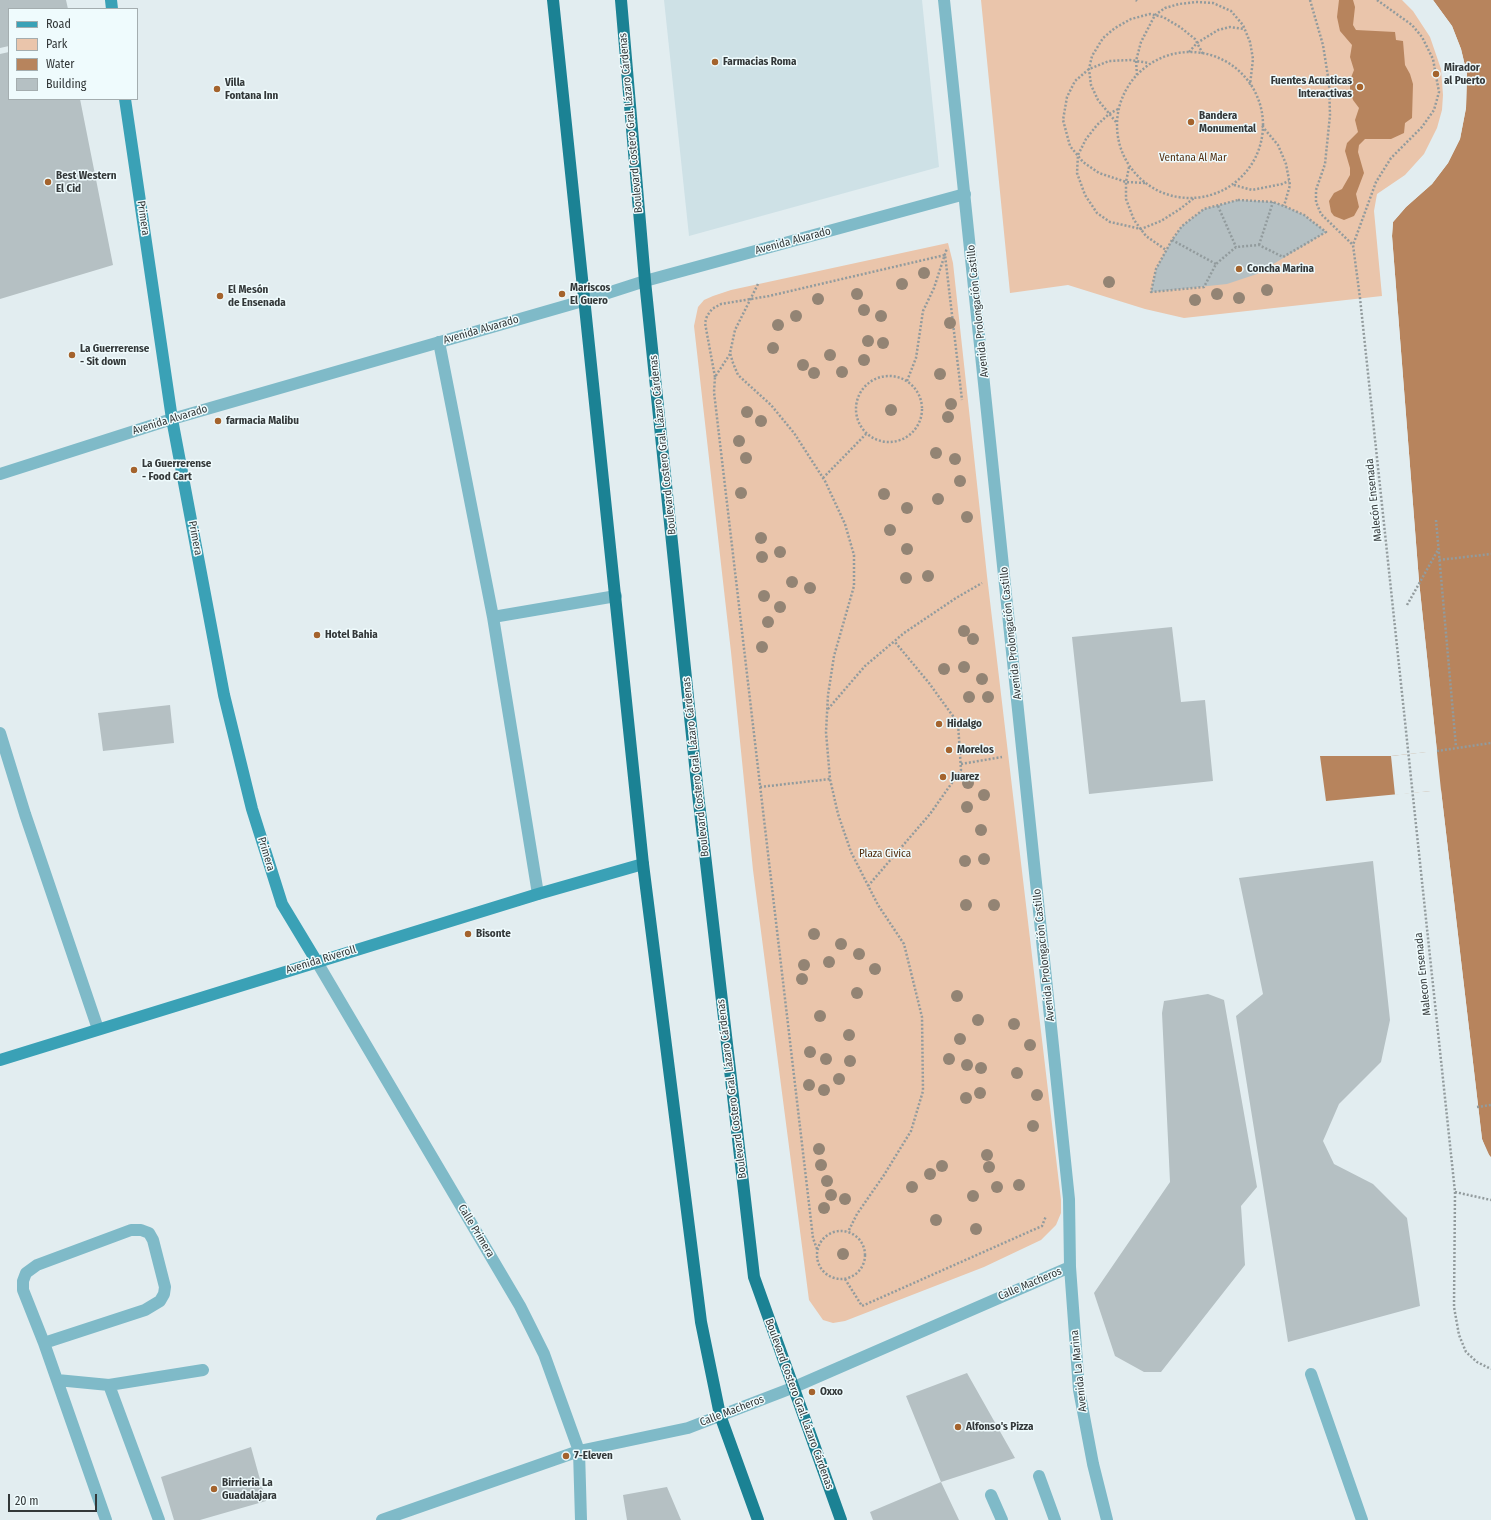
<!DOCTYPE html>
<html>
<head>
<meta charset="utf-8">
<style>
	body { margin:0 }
	#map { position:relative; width:1491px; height:1520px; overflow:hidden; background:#e2edf0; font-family:"Fira Sans Condensed",sans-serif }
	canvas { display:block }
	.legend { position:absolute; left:8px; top:8px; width:130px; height:92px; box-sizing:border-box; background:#effbfd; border:1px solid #a4adaf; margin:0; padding:5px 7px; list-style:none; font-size:12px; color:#333839 }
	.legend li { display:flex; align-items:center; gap:8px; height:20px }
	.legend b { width:20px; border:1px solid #a4adaf }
	.scale { position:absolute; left:8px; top:1494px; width:89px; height:18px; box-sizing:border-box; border:2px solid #333839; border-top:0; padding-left:5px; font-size:12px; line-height:14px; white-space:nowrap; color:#333839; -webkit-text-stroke:3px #effbfd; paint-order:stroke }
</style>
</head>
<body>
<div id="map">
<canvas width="1491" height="1520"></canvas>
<ul class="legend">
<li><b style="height:5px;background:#3aa1b6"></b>Road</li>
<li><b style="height:11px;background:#eac5ab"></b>Park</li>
<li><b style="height:11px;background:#b7845d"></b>Water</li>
<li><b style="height:11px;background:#b5c0c3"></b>Building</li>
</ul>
<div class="scale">20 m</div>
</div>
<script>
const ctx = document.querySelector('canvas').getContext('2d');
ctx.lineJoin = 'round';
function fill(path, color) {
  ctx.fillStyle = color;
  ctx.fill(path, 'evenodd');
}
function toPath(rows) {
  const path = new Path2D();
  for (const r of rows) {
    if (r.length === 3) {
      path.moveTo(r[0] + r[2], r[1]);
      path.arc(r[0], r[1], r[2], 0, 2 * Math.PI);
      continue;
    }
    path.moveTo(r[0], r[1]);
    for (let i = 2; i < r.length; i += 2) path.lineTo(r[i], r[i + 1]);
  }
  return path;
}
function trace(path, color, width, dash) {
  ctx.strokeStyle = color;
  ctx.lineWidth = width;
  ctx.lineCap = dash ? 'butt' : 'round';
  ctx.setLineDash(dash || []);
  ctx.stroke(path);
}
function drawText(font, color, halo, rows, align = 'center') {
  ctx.font = font + ' "Fira Sans Condensed",sans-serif';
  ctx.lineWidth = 3;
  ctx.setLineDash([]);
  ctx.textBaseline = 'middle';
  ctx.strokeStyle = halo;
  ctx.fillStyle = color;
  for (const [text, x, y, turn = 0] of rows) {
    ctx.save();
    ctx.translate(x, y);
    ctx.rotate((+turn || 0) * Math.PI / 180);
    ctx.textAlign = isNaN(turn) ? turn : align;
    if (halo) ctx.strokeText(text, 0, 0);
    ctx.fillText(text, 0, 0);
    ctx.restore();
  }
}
fill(toPath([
	[664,0,922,0,939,167,689,236]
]), '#cee1e6');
fill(toPath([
	[981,0,1402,0,1413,11,1430,37,1441,69,1443,95,1442,110,1437,128,1424,154,1405,175,1377,194,1374,211,1382,296,1184,318,1145,309,1068,285,1010,293],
	[948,243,953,263,987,576,1061,1200,1061,1213,1056,1225,1041,1240,984,1267,845,1321,833,1323,823,1320,809,1300,753,870,731,652,694,326,698,307,704,300,713,296,731,290]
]), '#eac5ab');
fill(toPath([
	[1339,0,1353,0,1355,7,1353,25,1356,30,1395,32,1396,40,1403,41,1405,65,1410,74,1413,84,1412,118,1405,123,1404,133,1391,139,1365,139,1359,145,1358,152,1364,173,1356,194,1359,207,1354,216,1344,220,1334,216,1331,212,1329,201,1334,193,1342,189,1350,175,1350,168,1345,151,1347,143,1358,132,1355,120,1359,108,1353,100,1350,90,1350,80,1354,70,1350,57,1352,45,1340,31,1337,17],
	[1433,0,1491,0,1491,1157,1487,1153,1482,1139,1441,790,1326,801,1320,756,1391,756,1437,751,1419,581,1392,236,1393,222,1406,207,1432,184,1448,163,1460,139,1466,108,1467,74,1461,49,1452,26]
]), '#b7845d');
fill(toPath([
	[1431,0,1433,0,1452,26,1461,49,1467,74,1466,108,1460,139,1448,163,1432,184,1406,207,1393,222,1392,236,1419,581,1441,790,1482,1139,1491,1159,1485,1154,1480,1140,1440,793,1432,793,1431,791,1395,795,1391,756,1426,752,1426,750,1435,749,1417,581,1390,236,1392,221,1405,205,1431,182,1446,162,1458,138,1464,108,1465,75,1459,49,1450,27]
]), '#e2edf0');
fill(toPath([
	[0,0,66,0,68,9,9,9,9,46,0,48],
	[9,52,9,99,80,99,113,265,0,299,0,54],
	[1238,200,1273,202,1284,206,1304,215,1326,232,1257,274,1227,284,1151,292,1156,269,1172,240,1182,226,1204,209],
	[1172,627,1181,702,1205,700,1213,781,1089,794,1072,637],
	[170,705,174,743,103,751,98,713],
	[1373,861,1390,1020,1381,1062,1339,1104,1323,1141,1334,1164,1373,1184,1407,1218,1420,1306,1288,1342,1236,1016,1263,994,1239,878],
	[1208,994,1224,1000,1257,1187,1241,1206,1245,1265,1161,1372,1144,1372,1115,1356,1094,1293,1170,1182,1162,1013,1164,1001],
	[967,1373,1015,1458,941,1482,959,1520,873,1520,870,1512,941,1482,906,1396],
	[251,1447,266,1501,200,1520,174,1520,161,1477],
	[667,1487,681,1520,627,1520,623,1495]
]), '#b5c0c3');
trace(toPath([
	[1136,0,1137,1],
	[1310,0,1323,45,1329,83,1330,115,1325,164,1316,190,1316,202,1321,214,1353,245],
	[1377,0,1412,25,1422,37,1433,59,1439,92,1434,110,1422,127,1391,158,1376,182,1353,245,1360,298,1455,1192,1454,1307,1459,1335,1466,1352,1477,1362,1491,1369],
	[1189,52,1197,43,1218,30,1230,27,1244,29],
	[1190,125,73],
	[1137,75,1136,61,1141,42,1155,15,1165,8,1179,4,1196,2,1213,3,1231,11,1243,25,1250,42,1253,59,1250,85],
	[1118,109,1109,114,1097,125,1086,139,1078,155,1077,173,1085,195,1097,213,1110,222,1141,229,1161,221,1180,209,1194,198],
	[1116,122,1098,100,1091,85,1089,69,1092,56,1103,38,1115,28,1131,19,1150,14,1163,17,1180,27,1195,39,1203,54],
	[1262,126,1278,145,1286,164,1290,185,1284,206],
	[1129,167,1126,182,1126,199,1134,220,1146,236,1166,250],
	[1145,183,1126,182,1099,173,1083,162,1070,146,1063,120,1067,97,1075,81,1089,69,1109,61,1130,60,1149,63],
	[1234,185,1252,190,1282,184,1289,181],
	[1238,200,1273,202,1284,206,1304,215,1326,232,1283,257,1259,245,1236,247,1216,264,1204,287,1151,292,1156,269,1172,240,1182,226,1204,209,1238,200],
	[1218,206,1236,247],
	[1172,240,1216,264],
	[1259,245,1273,202],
	[758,284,735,330,730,353,733,363,738,375,771,405,794,433,825,481,845,524,854,555,854,586,834,656,828,695,826,732,830,779,838,814,851,852,878,905,904,944,922,1017,923,1091,911,1131,884,1175,857,1214,848,1232],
	[730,354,715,377,714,392,813,1238,817,1249],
	[889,409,33],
	[715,377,705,323,707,316,712,309,721,304,769,296,945,255,962,400],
	[907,381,916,358,923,311,934,288,947,248],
	[823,478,866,434],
	[1436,520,1456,747],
	[1439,560,1491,554],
	[1407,605,1438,550],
	[828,709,865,666,904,633,956,598,982,583],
	[1437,751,1491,743],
	[961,764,1002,757],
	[760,787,830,779],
	[868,886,930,814,961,770,958,723,929,683,895,642],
	[1477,1107,1491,1105],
	[1455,1192,1491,1200],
	[841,1255,24],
	[845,1279,862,1306,1042,1226,1046,1216]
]), '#929b9d', 2.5, [2, 2]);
trace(toPath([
	[439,342,493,617,616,596],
	[493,617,538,894],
	[0,733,25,814,98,1029],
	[44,1343,145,1310,160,1301,164,1294,165,1287,153,1240,149,1233,141,1230,131,1230,37,1265,26,1273,23,1281,23,1290,44,1343,106,1520],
	[1311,1374,1362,1520],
	[57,1380,109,1385],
	[1039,1476,1055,1520],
	[991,1495,1002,1520],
	[159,1520,109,1385,203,1370]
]), '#7fbac8', 12);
trace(toPath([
	[645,281,965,194]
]), '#7fbac8', 12);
trace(toPath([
	[944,0,1069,1199,1070,1267,1079,1390,1093,1464,1107,1520],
	[0,474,172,419,586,300,645,281],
	[317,962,520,1306,544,1354,579,1451,581,1520],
	[382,1520,579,1451,688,1428,792,1388,1070,1267]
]), '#7fbac8', 12);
trace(toPath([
	[111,0,112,9],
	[125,99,172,419,224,695,252,809,282,904,317,962],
	[0,1060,538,894,643,864]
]), '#3aa1b6', 12);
trace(toPath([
	[553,0,643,864,701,1322,720,1415,758,1520],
	[621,0,645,281,698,794,754,1277,841,1520]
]), '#1b8294', 12);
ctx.fillStyle = '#938474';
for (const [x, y] of [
	[924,273],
	[1109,282],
	[902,284],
	[1267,290],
	[857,294],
	[1217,294],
	[1239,298],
	[818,299],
	[1195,300],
	[864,310],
	[796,316],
	[881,316],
	[950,323],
	[778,325],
	[868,341],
	[883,343],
	[773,348],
	[830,355],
	[864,360],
	[803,365],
	[842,372],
	[814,373],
	[940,374],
	[951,404],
	[891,410],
	[747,412],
	[948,417],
	[761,421],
	[739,441],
	[936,453],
	[746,458],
	[955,459],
	[960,481],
	[741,493],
	[884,494],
	[938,499],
	[907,508],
	[967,517],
	[890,530],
	[761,538],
	[907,549],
	[780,552],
	[762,557],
	[928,576],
	[906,578],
	[792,582],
	[810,588],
	[764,596],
	[780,607],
	[768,622],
	[964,631],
	[973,639],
	[762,647],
	[964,667],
	[944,669],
	[982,679],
	[969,697],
	[988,697],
	[968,783],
	[984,795],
	[967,807],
	[981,830],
	[984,859],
	[965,861],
	[966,905],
	[994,905],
	[814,934],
	[841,944],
	[859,954],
	[829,962],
	[804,965],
	[875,969],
	[802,979],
	[857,993],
	[957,996],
	[820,1016],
	[978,1020],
	[1014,1024],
	[849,1035],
	[960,1039],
	[1030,1045],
	[810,1052],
	[826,1059],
	[949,1059],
	[850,1061],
	[967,1065],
	[981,1068],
	[1017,1073],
	[839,1079],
	[809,1085],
	[824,1090],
	[980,1093],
	[1037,1095],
	[966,1098],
	[1033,1126],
	[819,1149],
	[987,1155],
	[821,1165],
	[942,1166],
	[989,1167],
	[930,1174],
	[827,1181],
	[1019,1185],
	[912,1187],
	[997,1187],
	[831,1195],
	[973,1196],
	[845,1199],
	[824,1208],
	[936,1220],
	[976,1229],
	[843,1254]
]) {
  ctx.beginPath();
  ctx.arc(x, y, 6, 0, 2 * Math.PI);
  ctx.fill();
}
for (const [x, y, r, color] of [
	[715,62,4,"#a4632d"],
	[1436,74,4,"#a4632d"],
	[1360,87,4,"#a4632d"],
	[217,89,4,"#a4632d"],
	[1191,122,4,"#a4632d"],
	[48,182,4,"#a4632d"],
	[1239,269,4,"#a4632d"],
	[562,294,4,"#a4632d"],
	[220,296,4,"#a4632d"],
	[72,355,4,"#a4632d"],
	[218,421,4,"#a4632d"],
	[134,470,4,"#a4632d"],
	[317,635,4,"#a4632d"],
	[939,724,4,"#a4632d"],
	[949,750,4,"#a4632d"],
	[943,777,4,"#a4632d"],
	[468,934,4,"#a4632d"],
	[812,1392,4,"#a4632d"],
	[958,1427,4,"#a4632d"],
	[566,1456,4,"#a4632d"],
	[214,1489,4,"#a4632d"]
]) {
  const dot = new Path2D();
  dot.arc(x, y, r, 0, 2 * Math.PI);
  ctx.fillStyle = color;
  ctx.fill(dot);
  trace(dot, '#effbfd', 1.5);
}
drawText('bold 11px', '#333839', '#effbfd', [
	["Farmacias Roma",723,62],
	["Mirador",1444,68],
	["al Puerto",1444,81],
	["Fuentes Acuaticas",1352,81,"right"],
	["Interactivas",1352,94,"right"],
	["Villa",225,83],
	["Fontana Inn",225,96],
	["Bandera",1199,116],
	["Monumental",1199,129],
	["Best Western",56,176],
	["El Cid",56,189],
	["Concha Marina",1247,269],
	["Mariscos",570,288],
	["El Guero",570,301],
	["El Mesón",228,290],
	["de Ensenada",228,303],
	["La Guerrerense",80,349],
	["- Sit down",80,362],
	["farmacia Malibu",226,421],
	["La Guerrerense",142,464],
	["- Food Cart",142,477],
	["Hotel Bahia",325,635],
	["Hidalgo",947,724],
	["Morelos",957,750],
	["Juarez",951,777],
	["Bisonte",476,934],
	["Oxxo",820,1392],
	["Alfonso's Pizza",966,1427],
	["7-Eleven",574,1456],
	["Birrieria La",222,1483],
	["Guadalajara",222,1496]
], 'left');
drawText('11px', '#333839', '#effbfd', [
	["Boulevard Costero Gral. Lázaro Cárdenas",631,123,-95],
	["Primera",143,218,82],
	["Avenida Alvarado",793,241,-15],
	["Avenida Prolongación Castillo",978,311,-96],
	["Avenida Alvarado",481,330,-16],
	["Avenida Alvarado",170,420,-17],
	["Boulevard Costero Gral. Lázaro Cárdenas",663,445,-96],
	["Malecón Ensenada",1374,500,-96],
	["Primera",195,538,79],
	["Avenida Prolongación Castillo",1011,633,-96],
	["Boulevard Costero Gral. Lázaro Cárdenas",696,767,-96],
	["Primera",266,854,73],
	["Avenida Prolongación Castillo",1044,955,-96],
	["Avenida Riveroll",321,960,-17],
	["Malecon Ensenada",1423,974,-96],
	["Boulevard Costero Gral. Lázaro Cárdenas",732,1089,-97],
	["Calle Primera",476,1231,59],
	["Calle Macheros",1030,1284,-23],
	["Avenida La Marina",1079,1371,-96],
	["Boulevard Costero Gral. Lázaro Cárdenas",799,1404,70],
	["Calle Macheros",732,1411,-21]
]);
drawText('11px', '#522e0f', '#effbfd', [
	["Ventana Al Mar",1193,158],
	["Plaza Civica",885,854]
]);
</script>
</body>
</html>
